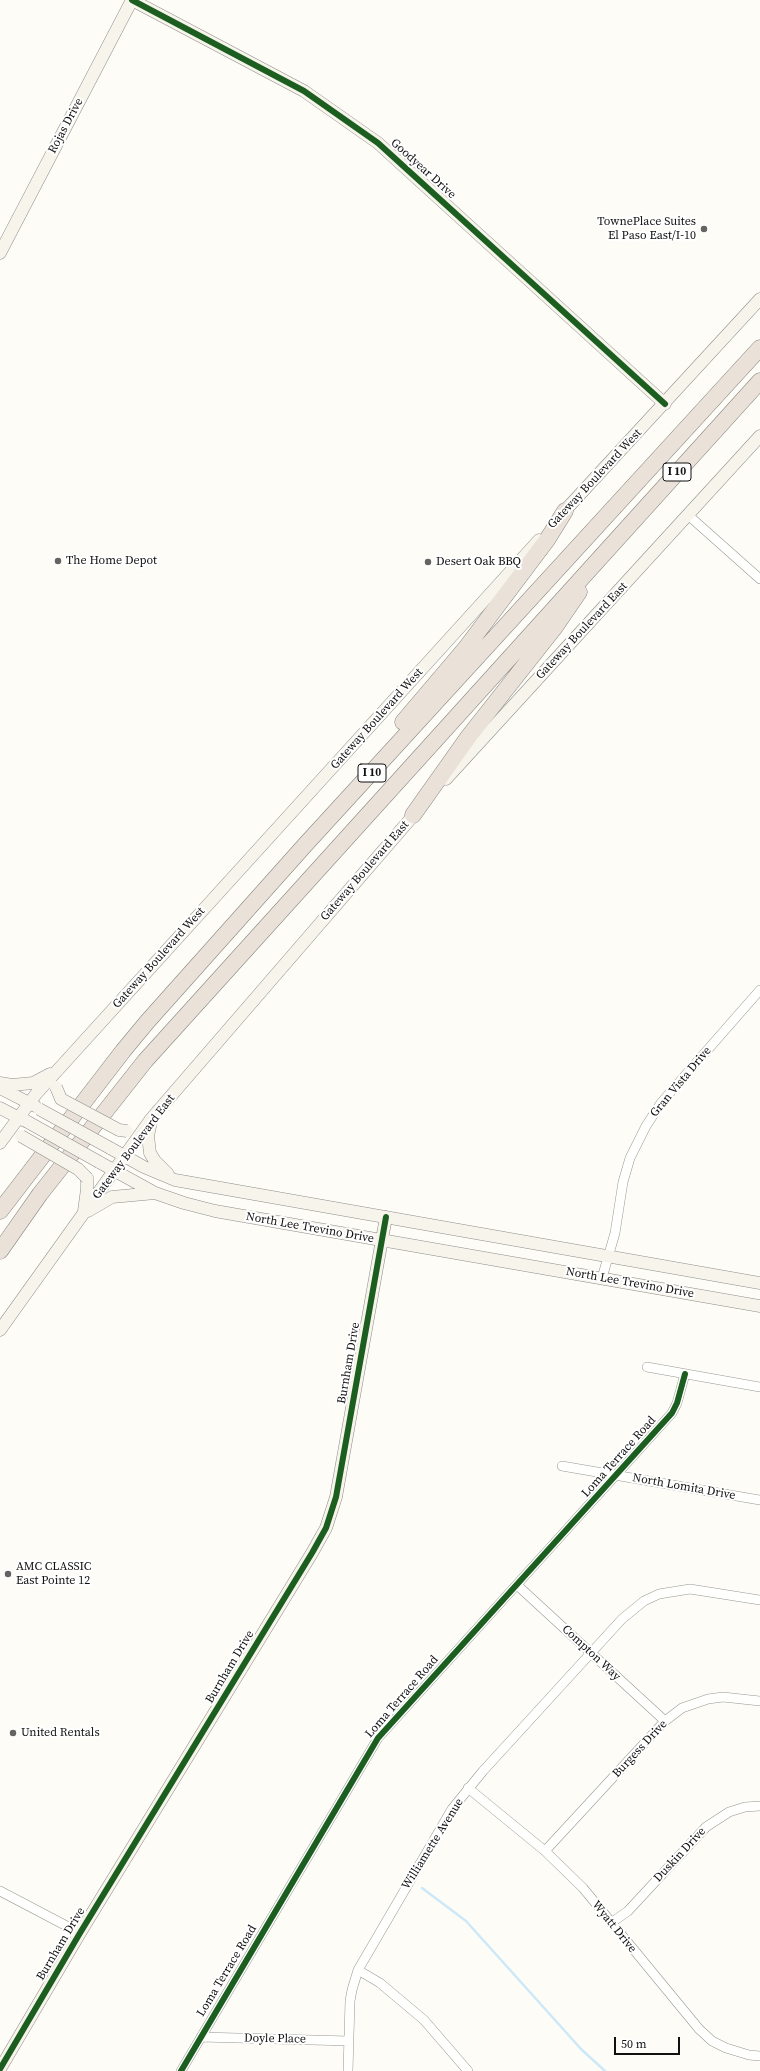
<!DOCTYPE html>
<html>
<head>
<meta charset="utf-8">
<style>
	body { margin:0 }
	#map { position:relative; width:760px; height:2071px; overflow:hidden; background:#fdfcf7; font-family:"Source Serif 4",serif }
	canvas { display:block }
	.scale { position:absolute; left:614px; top:2037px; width:66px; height:18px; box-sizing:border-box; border:2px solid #111; border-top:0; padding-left:5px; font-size:12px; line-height:14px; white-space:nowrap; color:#111; -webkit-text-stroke:3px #fff; paint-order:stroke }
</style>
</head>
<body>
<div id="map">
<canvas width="760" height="2071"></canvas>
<div class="scale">50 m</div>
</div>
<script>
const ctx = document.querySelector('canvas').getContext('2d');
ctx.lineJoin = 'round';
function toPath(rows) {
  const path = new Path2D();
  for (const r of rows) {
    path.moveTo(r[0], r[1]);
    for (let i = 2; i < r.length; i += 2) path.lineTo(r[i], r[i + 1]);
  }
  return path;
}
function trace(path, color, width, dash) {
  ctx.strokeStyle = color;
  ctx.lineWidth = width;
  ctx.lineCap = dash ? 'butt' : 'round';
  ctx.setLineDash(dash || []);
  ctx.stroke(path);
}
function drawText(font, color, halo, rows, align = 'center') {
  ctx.font = font + ' "Source Serif 4",serif';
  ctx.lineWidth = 4;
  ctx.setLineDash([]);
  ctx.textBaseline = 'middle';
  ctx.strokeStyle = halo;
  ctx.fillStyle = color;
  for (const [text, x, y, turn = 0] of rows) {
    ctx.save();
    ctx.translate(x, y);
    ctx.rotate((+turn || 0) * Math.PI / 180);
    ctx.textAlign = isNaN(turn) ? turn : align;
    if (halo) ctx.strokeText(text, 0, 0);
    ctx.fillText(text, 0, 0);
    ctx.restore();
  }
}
trace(toPath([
	[422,1888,466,1921,581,2049,605,2071]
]), '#cde8f7', 2.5);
const street = toPath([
	[688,515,760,579],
	[602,1278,615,1233,623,1182,630,1158,646,1126,661,1103,760,990],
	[647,1367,760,1387],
	[562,1466,760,1500],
	[517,1585,665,1721],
	[468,1788,545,1851,583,1888,699,2029,712,2041,726,2048,749,2055,760,2056],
	[545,1851,665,1721,682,1708,708,1699,723,1697,760,1701],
	[0,1891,80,1933],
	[611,1923,628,1911,706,1827,729,1812,745,1807,760,1806],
	[358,1970,380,1983,424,2020,468,2071],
	[201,2037,349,2041],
	[181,2071,378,1738,672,1413,677,1403,685,1374],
	[348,2071,350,2001,352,1990,358,1970,452,1809,483,1771,622,1619,644,1601,659,1594,690,1589,760,1600]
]);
const secondary = toPath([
	[132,0,304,91,378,143,665,404],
	[0,253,132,0],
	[560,516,760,299],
	[446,779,760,436],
	[0,1083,12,1085,33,1083,50,1074],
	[0,1088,35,1106],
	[0,1108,25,1121],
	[151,1122,148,1136,150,1153,155,1161,168,1174],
	[0,1143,36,1094,539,540],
	[110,1148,144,1167,175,1180,760,1283],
	[99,1162,155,1193,184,1203,215,1211,760,1306],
	[84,1211,87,1189,87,1178],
	[88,1211,112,1197,155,1193],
	[0,1330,151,1119,419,809],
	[0,2069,80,1933,312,1553,326,1528,336,1497,386,1217]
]);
const highway = toPath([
	[403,722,465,649,547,540,565,511],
	[413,815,469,736,555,627,579,592],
	[0,1211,123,1051,147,1022,305,845,760,348],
	[0,1251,40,1194,145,1061,760,381]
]);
trace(street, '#979795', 10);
trace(secondary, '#8e8d8b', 13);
trace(highway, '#858482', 17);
trace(street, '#fffffe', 9);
trace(secondary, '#f6f4eb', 12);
trace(highway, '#eae1d8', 16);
const secondaryBridge = toPath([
	[56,1087,61,1099,119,1130,127,1131],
	[39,1109,110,1148],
	[26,1121,99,1162],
	[21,1136,78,1169,87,1178]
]);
trace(secondaryBridge, '#8e8d8b', 13, []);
trace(secondaryBridge, '#f6f4eb', 12);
trace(toPath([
	[132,0,304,91,378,143,665,404],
	[0,2069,80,1933,312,1553,326,1528,336,1497,386,1217],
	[181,2071,378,1738,672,1413,677,1403,685,1374]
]), '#1b5e20', 6);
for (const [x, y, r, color] of [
	[704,229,4,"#646362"],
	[58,561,4,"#646362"],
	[428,562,4,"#646362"],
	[8,1574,4,"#646362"],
	[13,1733,4,"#646362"]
]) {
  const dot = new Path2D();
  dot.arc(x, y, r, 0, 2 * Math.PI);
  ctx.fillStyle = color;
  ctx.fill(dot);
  trace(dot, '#fff', 1.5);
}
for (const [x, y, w] of [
	[677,472,28],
	[372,773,28]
]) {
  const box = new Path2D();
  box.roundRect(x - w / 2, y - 9, w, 18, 3);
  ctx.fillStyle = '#fff';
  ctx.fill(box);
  trace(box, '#111', 1);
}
drawText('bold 11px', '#111', null, [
	["I 10",677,472],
	["I 10",372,773]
]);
drawText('12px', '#111', '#fff', [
	["Rojas Drive",66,126,-62],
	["Goodyear Drive",423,169,42],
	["Gateway Boulevard West",595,479,-47],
	["Gateway Boulevard East",582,631,-47],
	["Gateway Boulevard West",377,719,-48],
	["Gateway Boulevard East",365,871,-49],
	["Gateway Boulevard West",159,958,-48],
	["Gran Vista Drive",681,1082,-50],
	["Gateway Boulevard East",134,1147,-53],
	["North Lee Trevino Drive",310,1228,10],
	["North Lee Trevino Drive",630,1283,10],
	["Burnham Drive",349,1363,-80],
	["Loma Terrace Road",619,1457,-48],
	["North Lomita Drive",684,1487,10],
	["Compton Way",591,1653,43],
	["Burnham Drive",230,1667,-59],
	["Loma Terrace Road",402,1697,-49],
	["Burgess Drive",640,1749,-47],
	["Williamette Avenue",433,1844,-58],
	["Duskin Drive",680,1855,-47],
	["Wyatt Drive",614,1927,51],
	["Burnham Drive",61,1944,-59],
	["Loma Terrace Road",227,1971,-59],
	["Doyle Place",275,2039,1]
]);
drawText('12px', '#111', '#fff', [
	["TownePlace Suites",696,222,"right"],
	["El Paso East/I-10",696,236,"right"],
	["The Home Depot",66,561],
	["Desert Oak BBQ",436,562],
	["AMC CLASSIC",16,1567],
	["East Pointe 12",16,1581],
	["United Rentals",21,1733]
], 'left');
</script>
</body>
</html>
